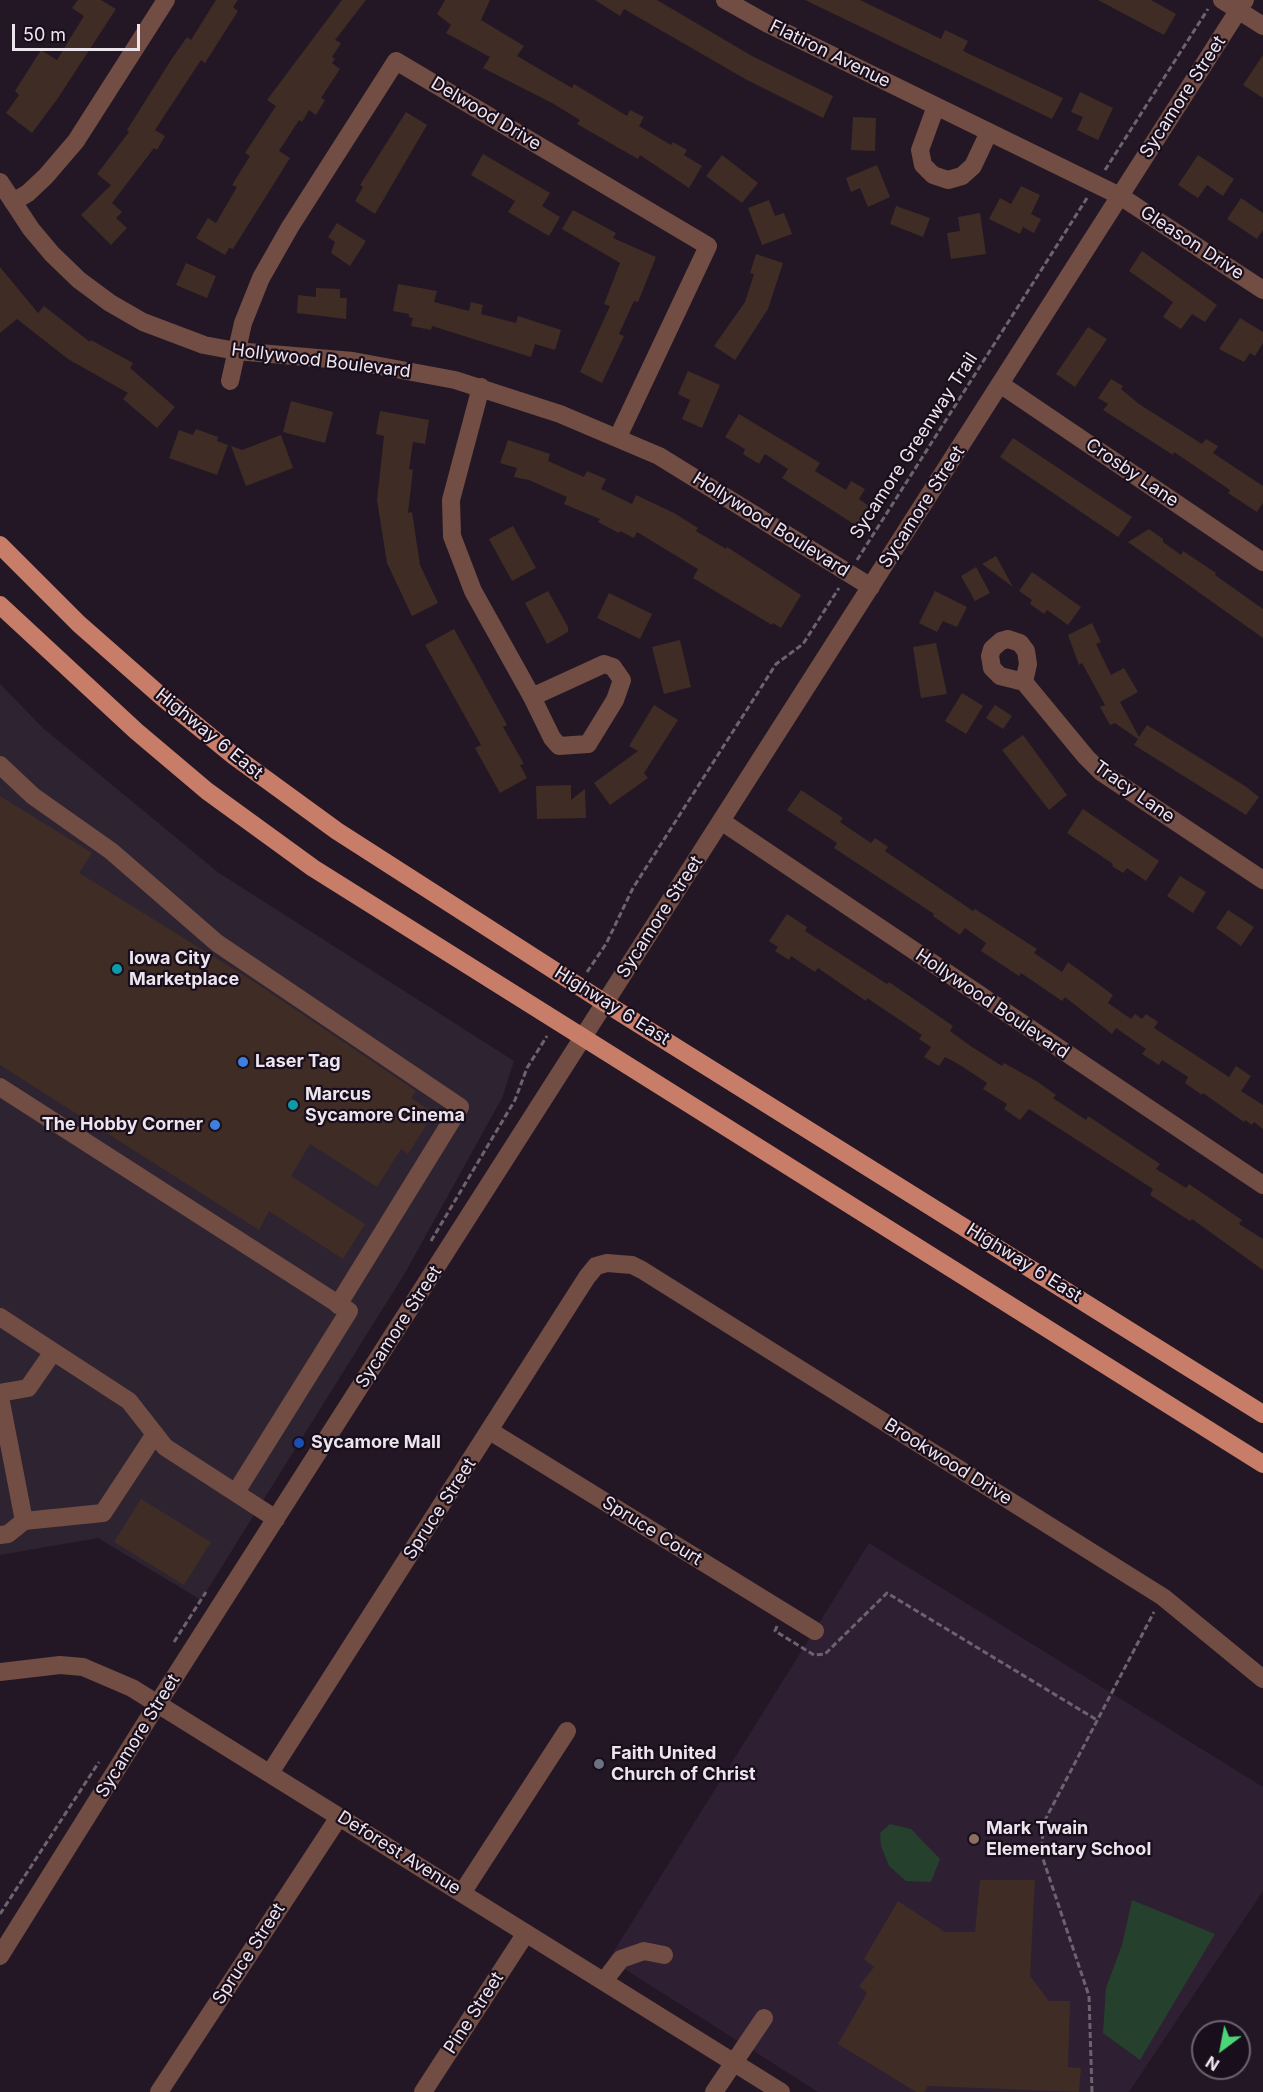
<!DOCTYPE html>
<html>
<head>
<meta charset="utf-8">
<style>
	body { margin:0 }
	#map { position:relative; width:1263px; height:2092px; overflow:hidden; background:#231725; font-family:Inter,sans-serif }
	canvas { display:block }
	.north { position:absolute; left:1191px; top:2020px; width:60px; height:60px; box-sizing:border-box; background:#190e1c; border:2px solid #6e6470; border-radius:50%; rotate:212deg; font-size:16px; font-weight:700; line-height:24px; text-align:center; color:#ede5ee }
	.north::after { content:''; display:block; margin:auto; width:21px; height:27px; background:#4bd677; clip-path:polygon(50% 0,100% 100%,50% 72%,0 100%) }
	.scale { position:absolute; left:12px; top:24px; width:128px; height:27px; box-sizing:border-box; border:3px solid #ede5ee; border-top:0; padding-left:8px; font-size:18px; line-height:21px; white-space:nowrap; color:#ede5ee; -webkit-text-stroke:4px #190e1c; paint-order:stroke }
</style>
</head>
<body>
<div id="map">
<canvas width="1263" height="2092"></canvas>
<div class="north">N</div>
<div class="scale">50 m</div>
</div>
<script>
const ctx = document.querySelector('canvas').getContext('2d');
ctx.lineJoin = 'round';
function fill(path, color) {
  ctx.fillStyle = color;
  ctx.fill(path, 'evenodd');
}
function toPath(rows) {
  const path = new Path2D();
  for (const r of rows) {
    path.moveTo(r[0], r[1]);
    for (let i = 2; i < r.length; i += 2) path.lineTo(r[i], r[i + 1]);
  }
  return path;
}
function trace(path, color, width, dash) {
  ctx.strokeStyle = color;
  ctx.lineWidth = width;
  ctx.lineCap = dash ? 'butt' : 'round';
  ctx.setLineDash(dash || []);
  ctx.stroke(path);
}
function drawText(font, color, halo, rows, align = 'center') {
  ctx.font = font + ' Inter,sans-serif';
  ctx.lineWidth = 4.5;
  ctx.setLineDash([]);
  ctx.textBaseline = 'middle';
  ctx.strokeStyle = halo;
  ctx.fillStyle = color;
  for (const [text, x, y, turn = 0] of rows) {
    ctx.save();
    ctx.translate(x, y);
    ctx.rotate((+turn || 0) * Math.PI / 180);
    ctx.textAlign = isNaN(turn) ? turn : align;
    if (halo) ctx.strokeText(text, 0, 0);
    ctx.fillText(text, 0, 0);
    ctx.restore();
  }
}
fill(toPath([
	[0,684,43,728,219,873,514,1061,502,1098,405,1273,201,1600,98,1538,0,1555]
]), '#2e2331');
fill(toPath([
	[869,1543,1263,1787,1263,1891,1129,2092,818,2092,609,1959]
]), '#2e1f32');
fill(toPath([
	[890,1824,911,1829,940,1859,931,1882,906,1881,889,1866,881,1846,880,1833],
	[1132,1900,1215,1934,1140,2060,1103,2033,1106,1988,1122,1945]
]), '#25402c');
fill(toPath([
	[78,0,101,0,116,9,58,98,32,133,6,113,19,95,15,91,41,50,57,60,74,32,84,16,72,8],
	[216,0,238,0,233,7,238,11,205,63,201,60,155,130,165,136,157,150,154,148,112,203,122,212,116,218,127,228,111,245,81,215,111,185,97,174,129,132,127,130,171,60,187,37,191,40],
	[342,0,366,0,335,40,341,43,332,57,335,59,332,63,340,69,321,98,325,100,316,115,309,110,302,122,299,120,279,151,290,158,233,249,229,248,225,255,196,238,208,218,216,223,237,187,232,185,250,156,245,153,276,106,267,100],
	[445,0,490,0,481,20,524,46,517,56,572,88,574,84,627,116,630,110,644,117,639,126,671,145,673,142,687,150,684,155,702,166,689,188,640,155,638,159,577,124,580,120,552,103,483,68,490,57,446,33,451,25,437,14],
	[595,0,657,0,752,56,833,96,823,118,747,80,624,9,620,16],
	[805,0,860,0,941,39,945,30,968,41,963,51,1063,98,1052,119],
	[1098,0,1151,0,1176,14,1164,35],
	[1263,55,1263,98,1243,85],
	[1080,92,1113,108,1098,140,1077,130,1083,117,1071,112],
	[406,112,427,125,375,214,355,201,363,187,360,185],
	[853,117,876,118,875,151,851,150],
	[483,154,550,193,542,206,560,217,549,236,508,212,515,201,471,175],
	[722,155,758,183,742,203,706,176],
	[1198,155,1234,179,1223,196,1207,185,1198,198,1178,185],
	[877,165,890,197,868,207,860,188,851,192,846,178],
	[1021,186,1040,195,1031,214,1041,219,1034,233,1023,227,1020,234,989,219,1000,198,1011,204],
	[1241,198,1263,213,1263,230,1257,239,1227,219],
	[769,200,775,216,784,213,792,234,762,245,748,208],
	[896,206,930,218,923,237,890,224],
	[573,210,616,233,613,238,656,257,638,302,634,301,619,334,624,336,602,383,580,372,610,306,604,304,620,263,562,229],
	[980,213,986,254,951,259,947,233,960,231,958,217],
	[337,223,366,241,350,266,331,253,335,242,328,237],
	[1142,251,1217,305,1205,322,1192,314,1181,329,1163,317,1173,302,1129,271],
	[756,254,783,263,768,309,735,360,714,346,745,302,754,274,750,273],
	[186,263,216,276,207,298,176,285],
	[0,267,38,313,44,306,90,342,91,340,133,363,130,368,175,407,157,428,123,399,128,393,68,359,17,319,0,333],
	[398,284,437,291,434,302,469,311,471,302,483,305,481,314,516,323,518,316,561,330,555,350,535,344,531,357,432,326,431,330,411,326,413,318,409,317,409,314,393,311],
	[316,288,340,289,340,298,347,298,346,319,297,313,298,295,316,297],
	[1240,318,1263,332,1263,343,1255,356,1250,353,1244,362,1219,349],
	[1088,327,1107,339,1075,387,1056,374],
	[688,371,720,385,702,428,682,419,690,400,678,394],
	[1111,379,1123,386,1121,389,1139,404,1202,444,1206,439,1218,446,1213,453,1263,486,1263,503,1257,512,1228,493,1230,490,1174,452,1173,455,1103,410,1108,404,1098,398],
	[291,401,333,412,325,443,283,432],
	[380,411,429,420,425,444,413,442,409,469,413,470,408,513,412,512,420,565,438,603,412,616,387,563,377,500,384,436,376,434],
	[739,414,820,463,815,471,846,490,851,481,865,489,859,499,869,506,857,526,782,478,788,469,765,454,759,464,743,454,745,449,725,437],
	[196,429,218,437,217,441,228,445,217,475,169,458,179,430,193,435],
	[281,435,293,468,246,486,231,446,242,450],
	[1013,438,1132,517,1118,537,1000,457],
	[508,440,550,454,548,461,584,477,587,471,606,479,601,489,632,504,636,495,674,513,698,528,696,531,726,549,727,547,801,595,781,628,773,623,772,625,693,578,698,569,637,532,634,538,620,531,619,533,598,522,600,519,564,504,567,497,529,480,514,477,517,468,500,463],
	[513,526,536,568,512,581,489,539],
	[1149,529,1163,539,1163,542,1181,555,1183,551,1216,573,1215,575,1263,609,1263,638,1128,542],
	[996,556,1013,587,982,564],
	[976,567,990,593,975,601,961,576],
	[1032,572,1081,607,1068,625,1047,610,1044,614,1030,604,1032,600,1019,591],
	[548,591,568,627,568,632,547,644,525,603],
	[935,591,967,607,957,627,943,621,937,632,919,623],
	[609,593,652,614,640,639,597,618],
	[1092,623,1101,642,1096,644,1111,675,1124,668,1138,692,1120,702,1139,737,1147,725,1245,786,1259,797,1246,815,1134,745,1138,739,1115,723,1110,725,1100,707,1105,705,1082,663,1079,665,1068,635],
	[454,629,507,725,503,727,524,764,520,765,527,778,500,793,475,748,481,745,425,645],
	[680,640,691,687,664,694,652,647],
	[936,643,947,694,921,698,913,647],
	[962,693,983,706,966,734,945,721],
	[654,705,678,720,644,773,648,778,610,805,594,783,638,751,629,746],
	[995,705,1012,716,1003,729,986,718],
	[1023,735,1067,795,1049,810,1002,750],
	[571,785,571,800,585,789,586,818,537,819,536,786],
	[801,790,843,818,840,822,871,843,875,838,888,847,885,851,973,911,975,909,1037,949,1034,953,1062,972,1068,962,1113,995,1108,1003,1131,1019,1135,1014,1142,1019,1146,1014,1158,1022,1154,1028,1229,1077,1236,1066,1251,1076,1241,1091,1263,1105,1263,1129,1254,1122,1252,1125,1245,1120,1244,1122,1203,1093,1202,1095,1185,1083,1188,1077,1162,1060,1159,1065,1142,1054,1146,1049,1116,1028,1112,1034,1065,997,1062,1001,1021,973,1019,976,981,951,986,943,965,928,960,935,933,916,934,914,834,848,837,843,787,810],
	[0,796,92,853,79,873,256,983,391,1074,416,1091,411,1098,434,1113,408,1154,401,1149,377,1187,310,1144,291,1176,365,1224,343,1259,269,1211,259,1230,0,1065],
	[1083,809,1159,861,1146,881,1127,868,1123,873,1112,866,1113,864,1067,833],
	[1180,876,1206,892,1193,913,1167,896],
	[1228,910,1254,927,1241,946,1216,928],
	[787,914,807,927,805,931,887,984,889,982,953,1026,950,1031,972,1047,1002,1066,1004,1063,1038,1082,1056,1095,1053,1098,1086,1120,1088,1116,1160,1164,1156,1169,1186,1188,1189,1184,1242,1220,1239,1224,1263,1239,1263,1270,1192,1219,1190,1221,1150,1195,1153,1189,1029,1109,1020,1120,1004,1109,1007,1104,983,1089,987,1083,960,1065,945,1057,939,1066,924,1057,931,1047,919,1039,922,1035,867,998,866,1001,818,968,815,972,791,956,789,960,775,951,778,947,769,941],
	[141,1499,211,1542,184,1585,114,1542],
	[980,1880,1035,1880,1030,1976,1049,2001,1070,2001,1068,2067,1081,2068,1079,2092,928,2086,924,2092,916,2092,838,2044,867,1993,859,1986,874,1967,864,1959,898,1901,945,1932,975,1932]
]), '#3f2c25');
trace(toPath([
	[1105,170,1208,9],
	[857,560,1087,198],
	[587,972,606,944,633,888,776,664,803,644,839,588],
	[431,1241,515,1100,527,1068,547,1036],
	[777,1626,775,1631,814,1655,825,1654,887,1593,1097,1720],
	[174,1642,206,1592],
	[0,1914,99,1762],
	[1092,2092,1089,1996,1041,1853,1044,1822,1154,1612]
]), '#6d636f', 3, [6, 3]);
trace(toPath([
	[725,0,766,23,1120,196,1263,290],
	[1222,0,1263,26],
	[936,106,920,150,923,165,933,175,948,180,962,176,973,166,989,132],
	[0,182,31,229,52,254,79,280,110,303,143,322,204,345,236,351,353,361,455,380,560,414,659,456,871,587],
	[13,202,28,193,46,176,76,141,166,0],
	[230,381,243,323,261,278,290,227,396,61,708,246,618,437],
	[1000,384,1263,562],
	[481,387,451,500,452,536,473,591,532,697],
	[1008,639,1020,643,1026,651,1028,664,1024,682,1000,676,992,668,990,656,992,649,1001,641,1008,639],
	[604,664,613,667,622,680,615,700,588,744,559,746,552,738,532,697,604,664],
	[1024,682,1086,757,1101,772,1263,880],
	[0,765,33,796,111,851,217,943,460,1107,338,1305],
	[721,821,1263,1185],
	[0,1087,349,1311,236,1492],
	[0,1317,129,1401,165,1447,276,1519],
	[0,1393,28,1388,53,1352],
	[0,1397,24,1521,103,1513,155,1434],
	[490,1431,815,1631],
	[0,1535,8,1534,24,1521],
	[0,1672,60,1665,83,1667,132,1688,781,2092],
	[270,1773,587,1277,596,1266,607,1263,632,1265,642,1270,1163,1597,1263,1679],
	[462,1893,567,1731],
	[0,1956,158,1703,1245,0],
	[604,1981,621,1959,644,1951,664,1955],
	[159,2092,339,1817],
	[423,2092,526,1933],
	[714,2092,764,2018]
]), '#714d43', 18);
trace(toPath([
	[0,545,79,624,162,697,234,756,337,831,605,1003,1263,1414],
	[0,605,136,731,207,791,313,868,1263,1464]
]), '#c77d68', 18);
for (const [x, y, r, color] of [
	[117,969,6,"#0f9aa8"],
	[243,1062,6,"#3f7fe0"],
	[293,1105,6,"#0f9aa8"],
	[215,1125,6,"#3f7fe0"],
	[299,1443,6,"#1a4fb4"],
	[599,1764,6,"#6b7280"],
	[974,1839,6,"#8d6e63"]
]) {
  const dot = new Path2D();
  dot.arc(x, y, r, 0, 2 * Math.PI);
  ctx.fillStyle = color;
  ctx.fill(dot);
  trace(dot, '#190e1c', 2);
}
drawText('18px', '#ede5ee', '#190e1c', [
	["Flatiron Avenue",830,54,26],
	["Sycamore Street",1183,97,-57],
	["Delwood Drive",486,114,31],
	["Gleason Drive",1192,243,33],
	["Hollywood Boulevard",321,361,7],
	["Sycamore Greenway Trail",914,446,-57],
	["Crosby Lane",1132,473,34],
	["Sycamore Street",922,507,-57],
	["Hollywood Boulevard",771,525,32],
	["Highway 6 East",209,734,39],
	["Tracy Lane",1134,792,35],
	["Sycamore Street",660,917,-57],
	["Hollywood Boulevard",992,1004,34],
	["Highway 6 East",612,1006,32],
	["Highway 6 East",1024,1263,32],
	["Sycamore Street",399,1327,-57],
	["Brookwood Drive",948,1462,32],
	["Spruce Street",440,1509,-57],
	["Spruce Court",652,1531,32],
	["Sycamore Street",138,1736,-58],
	["Deforest Avenue",399,1853,32],
	["Spruce Street",249,1954,-57],
	["Pine Street",474,2013,-57]
]);
drawText('bold 18px', '#ede5ee', '#190e1c', [
	["Iowa City",129,959],
	["Marketplace",129,980],
	["Laser Tag",255,1062],
	["Marcus",305,1095],
	["Sycamore Cinema",305,1116],
	["The Hobby Corner",203,1125,"right"],
	["Sycamore Mall",311,1443],
	["Faith United",611,1754],
	["Church of Christ",611,1775],
	["Mark Twain",986,1829],
	["Elementary School",986,1850]
], 'left');
</script>
</body>
</html>
